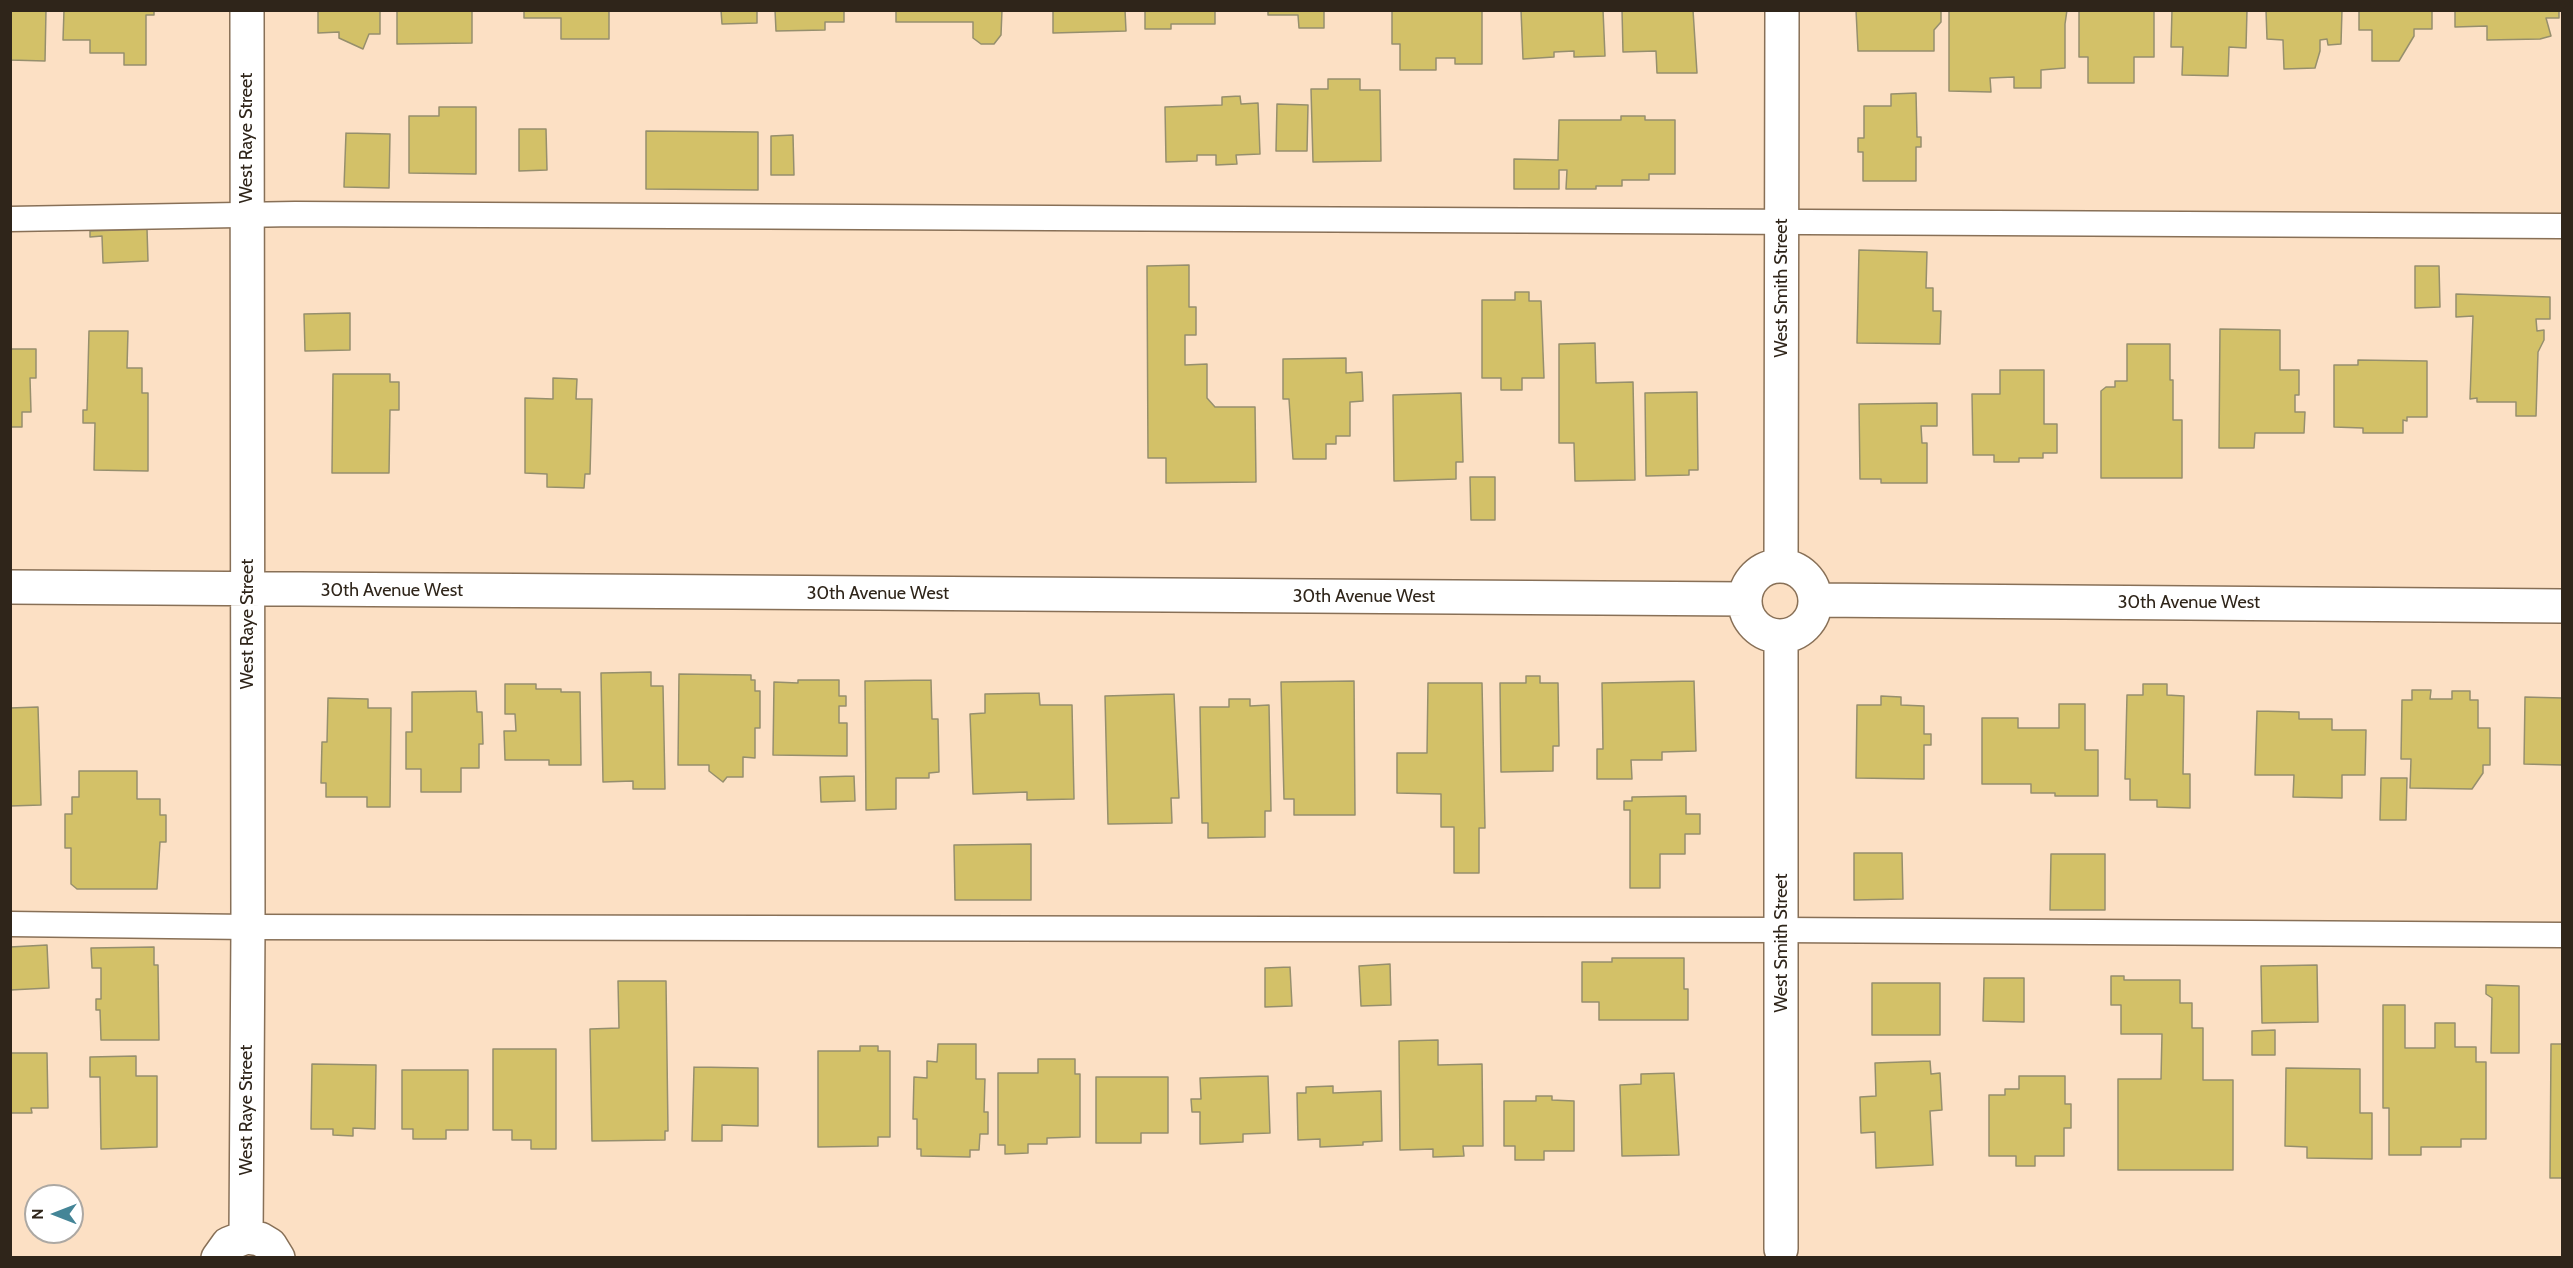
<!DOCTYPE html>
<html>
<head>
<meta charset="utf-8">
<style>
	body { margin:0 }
	#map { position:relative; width:2573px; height:1268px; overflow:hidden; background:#fce0c4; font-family:Cabin,sans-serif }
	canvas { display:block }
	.frame { position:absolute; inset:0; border:12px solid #2f251a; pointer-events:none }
	.north { position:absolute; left:24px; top:1184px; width:60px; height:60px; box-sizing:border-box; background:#fff; border:2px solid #aca8a3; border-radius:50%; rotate:270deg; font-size:16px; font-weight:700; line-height:24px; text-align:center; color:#2f251a }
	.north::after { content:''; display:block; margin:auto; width:21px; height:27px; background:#448597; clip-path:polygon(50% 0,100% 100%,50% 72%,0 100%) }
</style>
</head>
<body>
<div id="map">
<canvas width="2573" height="1268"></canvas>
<div class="frame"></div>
<div class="north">N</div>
</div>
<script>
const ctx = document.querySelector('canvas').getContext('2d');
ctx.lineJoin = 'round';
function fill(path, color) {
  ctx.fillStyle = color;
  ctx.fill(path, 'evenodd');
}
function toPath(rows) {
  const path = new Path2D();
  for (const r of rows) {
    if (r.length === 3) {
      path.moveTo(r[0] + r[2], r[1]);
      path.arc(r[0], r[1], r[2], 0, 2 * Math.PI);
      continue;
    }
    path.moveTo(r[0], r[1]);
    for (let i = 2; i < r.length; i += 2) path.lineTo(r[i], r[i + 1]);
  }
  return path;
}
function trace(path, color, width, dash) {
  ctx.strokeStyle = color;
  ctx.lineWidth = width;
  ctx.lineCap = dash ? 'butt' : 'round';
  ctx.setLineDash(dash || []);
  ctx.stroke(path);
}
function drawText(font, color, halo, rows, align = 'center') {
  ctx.font = font + ' Cabin,sans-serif';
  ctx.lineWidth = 4.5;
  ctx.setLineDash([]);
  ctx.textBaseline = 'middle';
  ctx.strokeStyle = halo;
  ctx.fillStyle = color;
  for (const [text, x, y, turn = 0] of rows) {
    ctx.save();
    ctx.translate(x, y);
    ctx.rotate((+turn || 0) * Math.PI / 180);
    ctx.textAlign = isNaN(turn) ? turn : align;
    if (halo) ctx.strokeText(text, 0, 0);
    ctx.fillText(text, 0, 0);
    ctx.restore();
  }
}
const building = toPath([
	[10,10,46,10,45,61,10,60,10,10],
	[64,10,154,10,154,15,146,15,146,65,124,65,124,53,90,53,90,40,63,40,64,10],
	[318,10,380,10,380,34,369,34,363,49,339,38,339,32,318,33,318,10],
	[397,10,472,10,472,43,397,44,397,10],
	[524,10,609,10,609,39,561,39,561,18,524,18,524,10],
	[721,10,757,10,757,23,722,24,721,10],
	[775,10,844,10,844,22,825,22,825,30,776,31,775,10],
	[896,10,1002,10,1001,35,994,44,981,44,973,38,973,22,896,22,896,10],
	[1053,10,1125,10,1126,31,1053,33,1053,10],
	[1145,10,1215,10,1215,24,1171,24,1171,29,1145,29,1145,10],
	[1268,10,1324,10,1324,28,1299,28,1298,15,1268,15,1268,10],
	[1392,10,1482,10,1482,64,1455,64,1455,58,1436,58,1436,70,1400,70,1400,44,1392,44,1392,10],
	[1521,10,1603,10,1605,56,1574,57,1574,51,1554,52,1554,57,1523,59,1521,10],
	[1622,10,1693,10,1697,73,1657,73,1656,51,1623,52,1622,10],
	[1856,10,1941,10,1941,22,1934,30,1934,51,1858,51,1856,10],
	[1949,10,2067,10,2065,24,2065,68,2041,70,2041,88,2014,88,2014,77,1990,78,1991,92,1949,91,1949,10],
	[2079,10,2154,10,2154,57,2134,57,2134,83,2088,83,2088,57,2079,57,2079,10],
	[2172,10,2247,10,2246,48,2229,47,2228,76,2182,75,2183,47,2171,47,2172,10],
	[2266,10,2342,10,2341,44,2328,45,2327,39,2320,40,2320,51,2315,68,2284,69,2283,40,2267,39,2266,10],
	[2359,10,2432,10,2432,29,2414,29,2414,36,2399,61,2372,61,2372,30,2359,30,2359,10],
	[2455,10,2559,10,2559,18,2546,18,2551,36,2540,39,2487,40,2487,26,2455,27,2455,10],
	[1328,79,1360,79,1360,90,1380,90,1381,161,1313,162,1311,89,1328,89,1328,79],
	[1916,93,1917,137,1921,137,1921,147,1916,147,1916,181,1863,181,1863,152,1858,152,1858,138,1864,138,1864,106,1891,106,1891,94,1916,93],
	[1240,96,1241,104,1258,103,1260,154,1236,155,1237,164,1216,165,1216,155,1197,155,1197,161,1166,162,1165,107,1222,105,1222,97,1240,96],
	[1277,104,1308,105,1307,151,1276,151,1277,104],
	[439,107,476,107,476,174,409,173,409,116,439,116,439,107],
	[1621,116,1645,116,1645,120,1675,120,1675,174,1649,174,1649,180,1622,180,1622,186,1596,186,1596,189,1566,189,1567,170,1559,170,1559,189,1514,189,1514,159,1558,160,1559,120,1621,120,1621,116],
	[519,129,546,129,547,170,519,171,519,129],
	[646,131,758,132,758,190,646,189,646,131],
	[346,133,390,134,389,188,344,187,346,133],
	[793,135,794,175,771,175,771,136,793,135],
	[147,229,148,261,103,263,102,236,90,237,90,231,147,229],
	[1859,250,1927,252,1926,288,1933,288,1933,311,1941,311,1940,344,1857,343,1859,250],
	[1189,265,1189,307,1196,307,1196,335,1185,335,1185,365,1207,364,1207,398,1215,407,1255,407,1256,482,1166,483,1166,458,1148,458,1147,266,1189,265],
	[2415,266,2439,266,2440,307,2415,308,2415,266],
	[1515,292,1529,292,1529,301,1541,301,1544,378,1522,378,1522,390,1501,390,1501,378,1482,378,1482,300,1515,300,1515,292],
	[2456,294,2550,297,2550,319,2536,319,2537,331,2544,330,2544,340,2538,352,2536,416,2516,416,2516,402,2477,402,2477,398,2470,399,2473,316,2456,317,2456,294],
	[350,313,350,350,305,351,304,314,350,313],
	[2220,329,2280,330,2280,370,2299,370,2299,395,2295,395,2295,412,2305,412,2304,433,2255,433,2254,448,2219,448,2220,329],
	[89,331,128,331,127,368,142,368,142,393,148,393,148,471,94,470,95,423,83,423,83,410,87,410,89,331],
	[1595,343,1596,383,1633,382,1635,480,1575,481,1574,443,1559,443,1559,344,1595,343],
	[2127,344,2170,344,2170,380,2173,380,2173,420,2182,420,2182,478,2101,478,2101,391,2106,387,2115,387,2115,381,2127,381,2127,344],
	[10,349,36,349,36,378,30,378,31,412,22,412,22,427,10,427,10,349],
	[1346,358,1346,373,1362,372,1363,401,1350,402,1350,436,1336,436,1336,444,1326,444,1326,459,1293,459,1289,399,1283,399,1283,359,1346,358],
	[2358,360,2427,361,2427,417,2407,417,2407,421,2403,420,2403,433,2363,433,2363,428,2334,427,2334,365,2358,365,2358,360],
	[2000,370,2044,370,2044,424,2057,424,2057,453,2043,453,2043,458,2019,458,2019,462,1994,462,1994,455,1973,455,1972,394,2000,394,2000,370],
	[333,374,390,374,390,382,399,382,399,410,390,410,389,473,332,473,333,374],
	[553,378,577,379,576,399,592,399,590,474,585,474,584,488,547,487,547,474,525,473,525,398,553,399,553,378],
	[1697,392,1698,470,1689,470,1689,475,1646,476,1645,393,1697,392],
	[1461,393,1463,462,1456,462,1456,479,1394,481,1393,395,1461,393],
	[1937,403,1937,426,1921,426,1922,443,1927,443,1927,483,1881,483,1881,479,1860,479,1859,404,1937,403],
	[1470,477,1495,477,1495,520,1471,520,1470,477],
	[651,672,651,686,663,686,665,789,633,789,633,781,603,782,601,673,651,672],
	[679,674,751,675,751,680,755,680,755,691,760,691,760,728,755,728,755,758,743,757,743,777,727,777,723,782,709,771,709,765,678,765,679,674],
	[1526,676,1540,676,1540,683,1558,683,1559,746,1553,746,1553,771,1501,772,1500,683,1526,683,1526,676],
	[798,680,839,680,839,696,846,696,846,706,839,706,839,723,847,723,847,756,773,755,774,682,798,683,798,680],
	[931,680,932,719,938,719,939,772,929,773,929,778,896,778,896,809,866,810,865,681,931,680],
	[1354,681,1355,815,1294,815,1294,799,1284,799,1281,682,1354,681],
	[1694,681,1696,751,1662,752,1662,760,1631,760,1632,779,1597,779,1597,749,1603,749,1602,683,1694,681],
	[1428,683,1482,683,1485,828,1479,828,1479,873,1454,873,1454,827,1441,827,1441,794,1397,793,1397,753,1427,753,1428,683],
	[505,684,536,684,536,689,561,689,561,692,580,692,581,765,549,765,549,760,505,760,504,731,516,731,515,714,505,714,505,684],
	[2143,684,2167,684,2167,695,2184,696,2183,774,2190,774,2190,808,2157,807,2157,800,2130,800,2130,779,2125,779,2127,695,2143,695,2143,684],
	[2412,690,2431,690,2430,699,2452,699,2452,691,2470,691,2470,700,2478,700,2478,728,2490,728,2490,765,2483,765,2483,773,2472,789,2410,788,2411,759,2401,759,2402,700,2412,700,2412,690],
	[476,691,477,712,482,712,483,744,479,744,479,768,461,768,461,792,421,792,421,769,406,769,406,732,412,732,412,692,476,691],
	[1039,693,1040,705,1072,705,1074,799,1027,800,1027,792,973,794,970,714,985,713,985,694,1039,693],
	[1174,694,1179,798,1171,798,1172,823,1108,824,1105,696,1174,694],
	[1881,696,1901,697,1901,705,1924,706,1924,734,1931,734,1931,745,1924,745,1924,779,1856,778,1857,705,1881,705,1881,696],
	[2525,697,2562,698,2562,765,2524,764,2525,697],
	[328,698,368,699,368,708,391,708,390,807,367,807,367,797,326,797,326,783,321,783,322,742,327,742,328,698],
	[1229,699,1250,699,1250,706,1269,705,1271,811,1265,811,1265,837,1208,838,1208,823,1202,823,1200,707,1229,707,1229,699],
	[2059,704,2085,704,2085,750,2098,750,2098,796,2055,796,2055,793,2031,793,2031,784,1982,784,1982,718,2018,718,2018,728,2059,728,2059,704],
	[38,707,41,805,10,806,10,708,38,707],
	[2257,711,2299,712,2299,719,2332,719,2332,730,2366,730,2365,775,2342,775,2342,798,2293,797,2294,775,2255,775,2257,711],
	[79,771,137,771,137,799,160,799,160,815,166,815,166,842,160,842,157,889,77,889,71,884,71,848,65,848,65,814,72,814,72,797,79,797,79,771],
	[854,776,855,801,821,802,820,777,854,776],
	[2381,778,2407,778,2406,820,2380,820,2381,778],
	[1686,796,1686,814,1700,814,1700,834,1685,834,1685,854,1660,854,1660,888,1630,888,1630,810,1624,810,1624,801,1632,801,1632,797,1686,796],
	[1031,844,1031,900,955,900,954,845,1031,844],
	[1854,853,1902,853,1903,899,1854,900,1854,853],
	[2051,854,2105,854,2105,910,2050,910,2051,854],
	[47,945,49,988,10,990,10,947,47,945],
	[154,947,154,965,158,965,159,1040,101,1040,100,1010,96,1010,96,999,101,999,101,968,92,968,91,948,154,947],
	[1612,958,1684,958,1684,989,1688,989,1688,1020,1599,1020,1599,1002,1582,1002,1582,962,1612,962,1612,958],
	[1390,964,1391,1005,1361,1006,1359,966,1390,964],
	[2317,965,2318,1022,2262,1023,2261,966,2317,965],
	[1290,967,1292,1006,1265,1007,1265,968,1290,967],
	[2111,976,2124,976,2124,980,2180,980,2180,1003,2192,1003,2192,1028,2203,1028,2203,1080,2233,1080,2233,1170,2118,1170,2118,1079,2161,1079,2162,1034,2121,1034,2121,1005,2111,1005,2111,976],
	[1984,978,2024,978,2024,1022,1983,1021,1984,978],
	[618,981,666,981,668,1131,665,1131,665,1140,592,1141,590,1029,619,1028,618,981],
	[1872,983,1940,983,1940,1035,1872,1035,1872,983],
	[2486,985,2519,986,2519,1053,2491,1053,2492,998,2486,994,2486,985],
	[2383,1005,2405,1005,2405,1048,2435,1048,2435,1023,2455,1023,2455,1047,2476,1047,2476,1062,2486,1062,2486,1139,2461,1139,2461,1147,2421,1147,2421,1155,2389,1155,2389,1108,2383,1108,2383,1005],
	[2275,1030,2275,1055,2252,1055,2252,1031,2275,1030],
	[1438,1040,1438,1065,1482,1064,1483,1146,1463,1146,1464,1156,1433,1157,1433,1149,1400,1150,1399,1041,1438,1040],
	[938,1044,976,1044,976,1079,985,1079,984,1112,988,1112,988,1134,980,1134,979,1150,970,1150,970,1157,921,1156,921,1149,917,1149,917,1119,913,1119,914,1077,927,1078,927,1061,937,1062,938,1044],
	[2551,1044,2562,1044,2562,1178,2550,1178,2551,1044],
	[860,1046,878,1046,878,1051,890,1051,890,1137,878,1137,878,1146,818,1147,818,1051,860,1051,860,1046],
	[493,1049,556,1049,556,1149,531,1149,531,1140,512,1140,512,1130,493,1130,493,1049],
	[10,1053,47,1053,48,1108,31,1108,32,1113,10,1113,10,1053],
	[136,1056,136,1076,157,1076,157,1147,101,1149,100,1077,90,1077,90,1057,136,1056],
	[1038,1059,1075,1059,1075,1074,1080,1074,1080,1137,1047,1138,1047,1144,1028,1144,1028,1153,1005,1154,1005,1145,998,1145,998,1073,1038,1073,1038,1059],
	[1930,1061,1931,1074,1940,1073,1942,1110,1930,1111,1933,1165,1876,1168,1875,1132,1861,1133,1860,1097,1876,1096,1875,1063,1930,1061],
	[312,1064,376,1065,375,1129,353,1128,353,1136,333,1135,333,1129,311,1129,312,1064],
	[694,1067,758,1068,758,1126,722,1125,722,1141,692,1141,694,1067],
	[2286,1068,2360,1069,2360,1113,2372,1113,2372,1159,2307,1158,2307,1147,2285,1146,2286,1068],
	[402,1070,468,1070,468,1130,446,1130,446,1139,413,1139,413,1129,402,1129,402,1070],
	[1674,1073,1679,1155,1622,1156,1620,1085,1641,1084,1641,1074,1674,1073],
	[1268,1076,1270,1133,1243,1134,1243,1142,1200,1144,1200,1112,1192,1112,1191,1099,1201,1099,1200,1078,1268,1076],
	[2019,1076,2065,1076,2065,1104,2071,1104,2071,1128,2064,1128,2064,1156,2035,1156,2035,1166,2016,1166,2016,1156,1989,1156,1989,1095,2005,1095,2005,1089,2019,1089,2019,1076],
	[1096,1077,1168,1077,1168,1133,1141,1133,1141,1143,1096,1143,1096,1077],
	[1333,1086,1333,1093,1381,1091,1382,1141,1363,1142,1363,1145,1320,1147,1320,1139,1298,1140,1297,1093,1306,1093,1306,1087,1333,1086],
	[1536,1096,1552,1096,1552,1100,1574,1101,1574,1151,1544,1151,1544,1160,1515,1160,1515,1146,1504,1146,1504,1101,1536,1101,1536,1096]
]);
fill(building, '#d3c168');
trace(building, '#968f6d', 1.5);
const lane = toPath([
	[10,219,295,214,2562,226],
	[10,924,248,927,1782,930,2562,935]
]);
const street = toPath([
	[1781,566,1782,10],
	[1780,601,35],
	[10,587,1745,599],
	[1815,600,2562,606],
	[1781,636,1781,1249],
	[246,1237,248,927,247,10],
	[218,1258,228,1244,246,1237,260,1239,270,1245,278,1258]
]);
trace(lane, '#887057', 27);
trace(street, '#887057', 36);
trace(lane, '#fff', 24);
trace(street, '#fff', 33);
drawText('18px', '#2f251a', '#fff', [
	["West Raye Street",247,138,-90],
	["West Smith Street",1782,288,-90],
	["30th Avenue West",392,591],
	["30th Avenue West",878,594],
	["30th Avenue West",1364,597],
	["30th Avenue West",2189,603],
	["West Raye Street",248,624,-90],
	["West Smith Street",1782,943,-90],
	["West Raye Street",247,1110,-90]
]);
</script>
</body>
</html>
